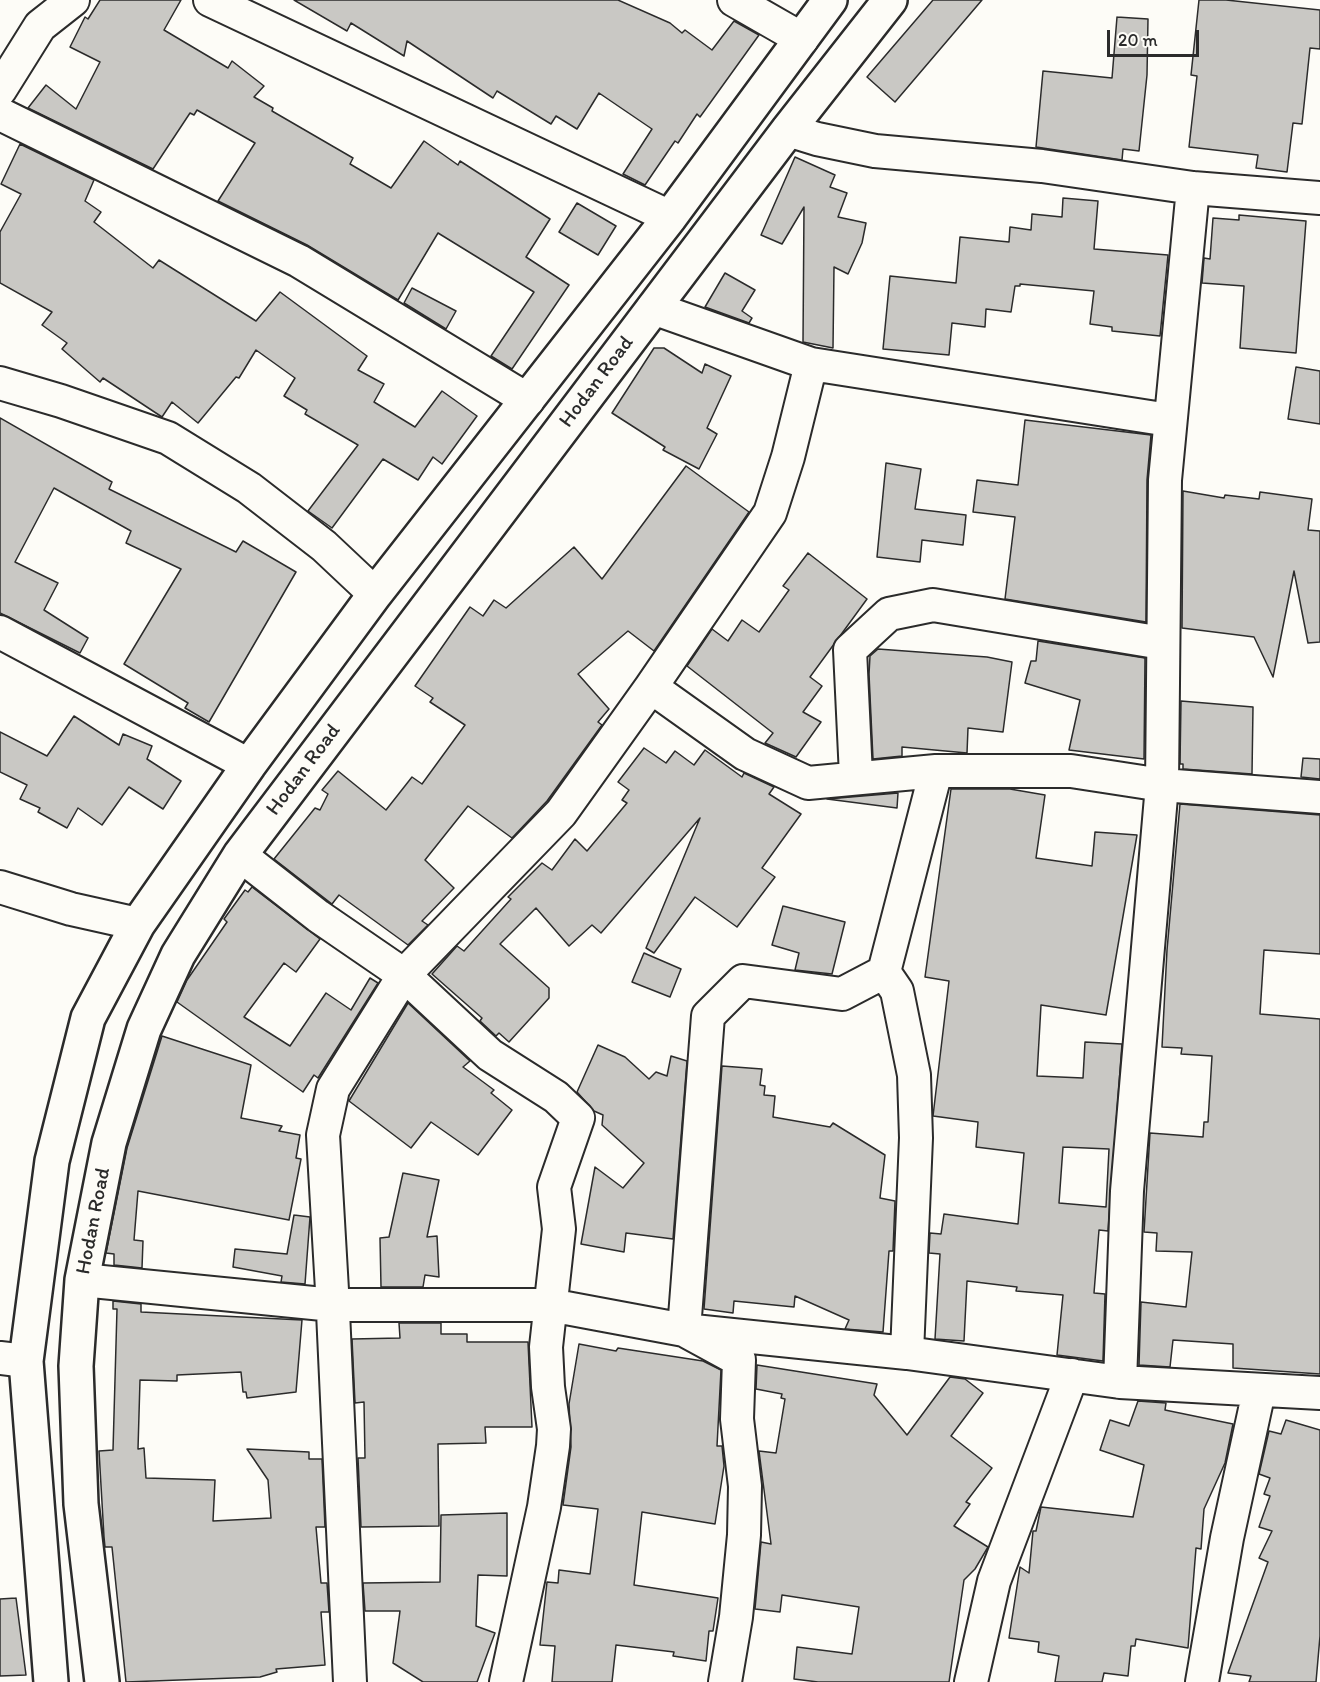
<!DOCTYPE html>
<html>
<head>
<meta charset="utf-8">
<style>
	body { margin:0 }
	#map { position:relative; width:1320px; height:1682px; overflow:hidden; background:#fdfcf7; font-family:Itim,sans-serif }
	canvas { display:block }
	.scale { position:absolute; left:1107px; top:30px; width:92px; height:27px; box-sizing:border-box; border:3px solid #2b2b2b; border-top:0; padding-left:8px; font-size:18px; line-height:21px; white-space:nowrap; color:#2b2b2b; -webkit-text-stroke:4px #fdfcf7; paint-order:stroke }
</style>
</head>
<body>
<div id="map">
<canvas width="1320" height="1682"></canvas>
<div class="scale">20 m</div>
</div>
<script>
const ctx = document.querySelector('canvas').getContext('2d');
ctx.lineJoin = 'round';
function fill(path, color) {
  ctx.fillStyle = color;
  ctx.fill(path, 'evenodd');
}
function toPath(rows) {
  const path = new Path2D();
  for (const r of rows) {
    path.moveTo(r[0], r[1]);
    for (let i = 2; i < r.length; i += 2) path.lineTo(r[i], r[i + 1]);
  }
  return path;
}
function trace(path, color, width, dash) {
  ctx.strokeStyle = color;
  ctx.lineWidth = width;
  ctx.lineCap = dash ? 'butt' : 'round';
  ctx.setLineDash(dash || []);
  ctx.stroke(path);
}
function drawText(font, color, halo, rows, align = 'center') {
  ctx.font = font + ' Itim,sans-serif';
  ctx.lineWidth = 5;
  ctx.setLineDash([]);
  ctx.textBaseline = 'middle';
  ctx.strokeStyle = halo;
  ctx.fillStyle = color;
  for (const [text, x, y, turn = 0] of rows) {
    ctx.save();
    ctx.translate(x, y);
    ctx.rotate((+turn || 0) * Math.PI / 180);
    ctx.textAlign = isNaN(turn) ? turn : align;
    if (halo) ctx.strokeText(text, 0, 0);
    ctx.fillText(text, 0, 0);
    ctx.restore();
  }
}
const building = toPath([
	[100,0,181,0,164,30,228,68,232,61,264,86,254,97,273,108,272,111,353,158,350,164,391,188,424,141,458,165,460,161,550,219,526,257,569,285,512,369,491,356,534,292,438,233,398,300,307,245,218,201,255,143,197,110,194,115,190,113,153,169,28,108,46,85,76,109,100,62,70,47,85,17,88,19,100,0],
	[294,0,618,0,670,23,682,33,685,30,712,50,734,21,759,35,700,117,697,114,678,143,675,141,645,185,623,174,652,129,599,93,577,129,556,116,551,124,497,91,493,98,407,41,404,56,351,23,347,31,294,0],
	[933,0,982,0,895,102,867,77,933,0],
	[1199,0,1226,0,1320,10,1320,49,1310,48,1302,124,1293,123,1287,172,1256,168,1258,155,1189,147,1197,76,1191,75,1199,0],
	[1117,17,1148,19,1147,75,1139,151,1123,149,1122,160,1036,147,1043,71,1112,78,1117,17],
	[20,144,94,180,85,201,101,212,94,222,153,268,159,260,256,321,280,292,367,356,358,370,384,384,374,402,415,427,442,391,477,416,442,464,433,457,418,480,383,459,332,528,308,511,358,445,305,414,307,410,284,396,295,378,256,350,239,378,236,377,198,423,172,402,162,417,103,378,100,382,62,349,67,343,42,325,52,312,0,283,0,232,21,194,1,184,20,144],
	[795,157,835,175,830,187,847,193,838,217,866,223,862,243,848,274,834,267,833,348,803,342,804,207,782,244,761,235,795,157],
	[1063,198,1098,201,1094,249,1168,255,1160,336,1112,331,1112,327,1090,324,1094,291,1020,284,1020,286,1015,286,1011,312,986,309,985,327,952,323,949,355,883,349,890,276,956,283,960,237,1009,242,1010,227,1031,230,1032,214,1062,217,1063,198],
	[577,203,616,226,598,255,559,232,577,203],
	[1239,215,1306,221,1296,353,1240,348,1244,286,1202,283,1204,258,1210,259,1213,218,1239,220,1239,215],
	[725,273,755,290,742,311,752,318,749,323,705,307,725,273],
	[412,288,456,311,446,329,404,303,412,288],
	[654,348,664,348,702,373,705,364,731,376,707,428,717,434,699,469,663,450,665,447,612,413,654,348],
	[1296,367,1320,371,1320,424,1288,419,1296,367],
	[0,418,112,482,109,489,236,552,243,541,296,572,209,722,185,708,188,703,124,664,181,569,126,543,131,531,54,488,15,562,58,583,44,610,88,638,80,653,0,613,0,418],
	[1025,420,1151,435,1147,480,1146,622,1005,599,1015,517,973,512,977,480,1018,485,1025,420],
	[886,463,921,469,915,509,966,515,963,545,922,540,920,562,877,557,886,463],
	[686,466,749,512,654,651,628,631,578,674,609,709,598,722,602,725,547,801,512,838,468,806,425,860,454,888,422,921,428,925,408,945,339,895,332,904,274,859,315,808,320,810,328,794,322,790,338,771,386,810,412,777,422,784,465,725,430,702,433,698,415,686,470,607,483,616,494,600,506,608,574,547,602,579,686,466],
	[1183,491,1224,498,1225,495,1259,499,1260,492,1312,499,1308,530,1320,531,1320,642,1308,643,1294,571,1273,677,1254,637,1182,628,1183,491],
	[808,553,867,599,810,677,822,686,803,712,821,722,796,757,765,743,773,733,687,666,712,629,728,641,742,620,759,632,789,590,783,586,808,553],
	[1038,641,1145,658,1144,759,1069,750,1080,700,1025,683,1031,661,1036,661,1038,641],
	[878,649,987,657,1012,662,1003,732,968,728,967,753,902,747,902,756,873,759,869,674,870,656,878,649],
	[1181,701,1253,707,1252,774,1183,769,1183,764,1180,764,1181,701],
	[74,716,119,745,123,734,152,746,147,759,181,781,163,809,129,787,102,825,78,808,67,828,38,812,40,808,20,799,27,785,0,772,0,732,47,756,74,716],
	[644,748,666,763,675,751,694,765,705,750,742,777,744,773,774,787,769,794,801,814,762,868,775,877,737,927,695,897,654,953,646,948,700,818,601,933,592,925,569,946,536,908,500,944,549,988,549,998,509,1042,499,1033,496,1036,480,1021,482,1018,432,974,457,946,464,951,511,899,508,897,542,863,552,870,575,839,587,851,627,803,622,800,629,790,618,782,644,748],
	[1303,758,1320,759,1320,779,1301,777,1303,758],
	[951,789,1010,789,1045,795,1036,858,1092,866,1095,832,1137,835,1106,1015,1041,1005,1037,1076,1083,1078,1085,1042,1122,1044,1108,1231,1099,1230,1094,1293,1105,1294,1103,1361,1057,1355,1063,1295,1016,1291,1017,1287,967,1281,964,1341,935,1339,940,1254,929,1253,930,1233,941,1234,944,1214,1018,1224,1024,1153,976,1147,978,1122,933,1116,949,981,925,977,951,789],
	[1063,1147,1109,1149,1106,1207,1059,1203,1063,1147],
	[898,793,897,808,827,799,898,793],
	[1180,804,1320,815,1320,954,1264,950,1260,1014,1320,1019,1320,1374,1233,1368,1233,1344,1173,1340,1170,1367,1139,1365,1141,1302,1186,1307,1192,1252,1156,1251,1157,1233,1144,1232,1150,1133,1203,1137,1204,1122,1208,1122,1212,1056,1181,1054,1182,1048,1162,1047,1167,950,1180,804],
	[252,887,320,939,296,972,284,963,244,1017,290,1046,326,993,351,1010,370,978,378,983,318,1078,314,1075,303,1092,177,1002,187,980,227,922,224,919,245,890,248,892,252,887],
	[783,906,845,922,832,974,795,970,799,953,772,945,783,906],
	[644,953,681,969,670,997,632,982,644,953],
	[408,1003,470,1061,463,1067,494,1090,491,1093,512,1110,478,1155,431,1122,411,1148,349,1101,408,1003],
	[162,1036,251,1065,241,1118,282,1126,279,1131,300,1135,296,1158,301,1159,289,1220,138,1191,134,1240,143,1241,142,1268,114,1265,114,1254,106,1253,127,1148,162,1036],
	[598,1045,625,1057,649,1079,656,1072,667,1076,671,1056,687,1061,673,1239,626,1233,624,1252,581,1244,595,1167,623,1188,644,1163,602,1125,603,1115,594,1111,577,1092,598,1045],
	[722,1066,762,1069,760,1085,765,1086,764,1095,775,1096,773,1117,830,1127,833,1123,885,1155,880,1198,895,1201,893,1251,889,1251,883,1332,845,1329,849,1320,795,1296,794,1307,734,1301,733,1313,704,1309,722,1066],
	[403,1173,439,1180,427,1237,437,1236,439,1277,425,1275,423,1287,381,1287,380,1238,389,1237,403,1173],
	[294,1215,310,1217,305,1284,281,1282,282,1276,233,1267,235,1249,287,1254,294,1215],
	[113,1301,141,1304,141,1312,302,1320,296,1392,247,1398,246,1392,243,1392,241,1372,177,1375,177,1381,140,1380,138,1449,144,1448,146,1478,215,1480,213,1521,271,1518,268,1480,247,1449,309,1452,309,1459,322,1459,325,1527,316,1527,321,1583,327,1583,329,1612,321,1612,325,1665,276,1669,277,1672,260,1677,126,1682,112,1547,105,1547,104,1537,99,1451,113,1450,117,1309,113,1309,113,1301],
	[399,1323,441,1323,441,1334,467,1334,467,1342,528,1342,532,1427,485,1427,486,1443,438,1444,439,1526,361,1527,358,1458,365,1458,364,1402,355,1403,352,1339,400,1338,399,1323],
	[579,1344,616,1351,618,1348,703,1361,721,1370,717,1446,722,1446,724,1466,715,1524,642,1512,634,1585,718,1598,713,1631,709,1631,706,1661,673,1656,674,1652,616,1645,612,1682,552,1682,555,1646,540,1645,547,1582,558,1583,559,1570,590,1574,598,1509,563,1505,571,1447,569,1404,579,1344],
	[757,1365,877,1384,874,1395,907,1435,950,1377,965,1379,983,1393,951,1436,992,1468,966,1502,970,1504,954,1526,988,1547,975,1569,964,1580,949,1682,818,1682,794,1679,797,1647,852,1654,859,1607,782,1595,780,1612,755,1609,761,1542,771,1544,759,1451,776,1453,785,1399,781,1398,782,1394,756,1389,757,1365],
	[1138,1401,1166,1403,1165,1410,1233,1424,1225,1463,1204,1509,1201,1549,1196,1548,1188,1648,1136,1639,1135,1646,1131,1646,1128,1676,1104,1673,1102,1682,1055,1682,1059,1656,1038,1652,1039,1642,1009,1638,1020,1567,1029,1573,1033,1531,1036,1531,1041,1507,1133,1517,1144,1465,1100,1450,1110,1420,1129,1426,1138,1401],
	[1286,1420,1320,1430,1320,1636,1316,1682,1249,1682,1251,1676,1228,1673,1268,1562,1259,1558,1272,1531,1259,1527,1270,1496,1264,1494,1270,1478,1259,1474,1269,1431,1281,1434,1286,1420],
	[507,1513,507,1576,478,1575,476,1626,495,1633,477,1682,423,1682,393,1663,400,1611,365,1611,363,1583,440,1582,441,1515,507,1513],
	[16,1598,26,1675,0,1676,0,1599,16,1598]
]);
fill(building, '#c9c8c4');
trace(building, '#2b2b2b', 1.5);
const minor = toPath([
	[210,0,670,217],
	[734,0,802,39],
	[0,90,40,26,73,0],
	[0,114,299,261,528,400],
	[788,130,817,139,875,151,1042,166,1193,188,1320,198],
	[1193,188,1165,480,1162,785,1320,797],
	[653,308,811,364,1169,420],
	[0,383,61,401,168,438,249,488,324,546,375,594],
	[0,632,249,765],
	[651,687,770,513,788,457,811,364],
	[856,776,850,650,889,614,933,605,1162,643],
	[240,855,318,916,404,975,490,1055,556,1097,578,1118,554,1187,559,1229,546,1347,548,1387,554,1429,553,1446,544,1507,506,1682],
	[0,887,71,909,138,924],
	[82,1280,333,1305,550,1305,684,1330,907,1353,1120,1382,1320,1393],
	[907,1353,916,1138,914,1075,897,991,884,972,936,771],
	[0,1358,26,1361],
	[350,1682,332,1290,323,1135,333,1089,404,975,561,813,651,687,745,754,808,783,936,771,1071,771,1162,785,1127,1191,1120,1382],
	[725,1682,736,1617,744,1535,745,1486,737,1419,739,1360,684,1330,708,1016,743,981,842,994,884,972],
	[971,1682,994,1581,1072,1375],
	[1202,1682,1227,1538,1259,1391]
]);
const secondary = toPath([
	[51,1682,26,1361,52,1161,88,1018,138,924,249,765,375,594,670,217,830,0],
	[102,1682,81,1504,76,1366,82,1280,109,1143,144,1029,178,955,240,855,788,130,890,0]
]);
trace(minor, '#2b2b2b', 36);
trace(secondary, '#2b2b2b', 38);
trace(minor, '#fdfcf7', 32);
trace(secondary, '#fdfcf7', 33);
drawText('21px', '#2b2b2b', '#fdfcf7', [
	["Hodan Road",597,382,-53],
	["Hodan Road",304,770,-53],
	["Hodan Road",94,1221,-79]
]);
</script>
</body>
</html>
